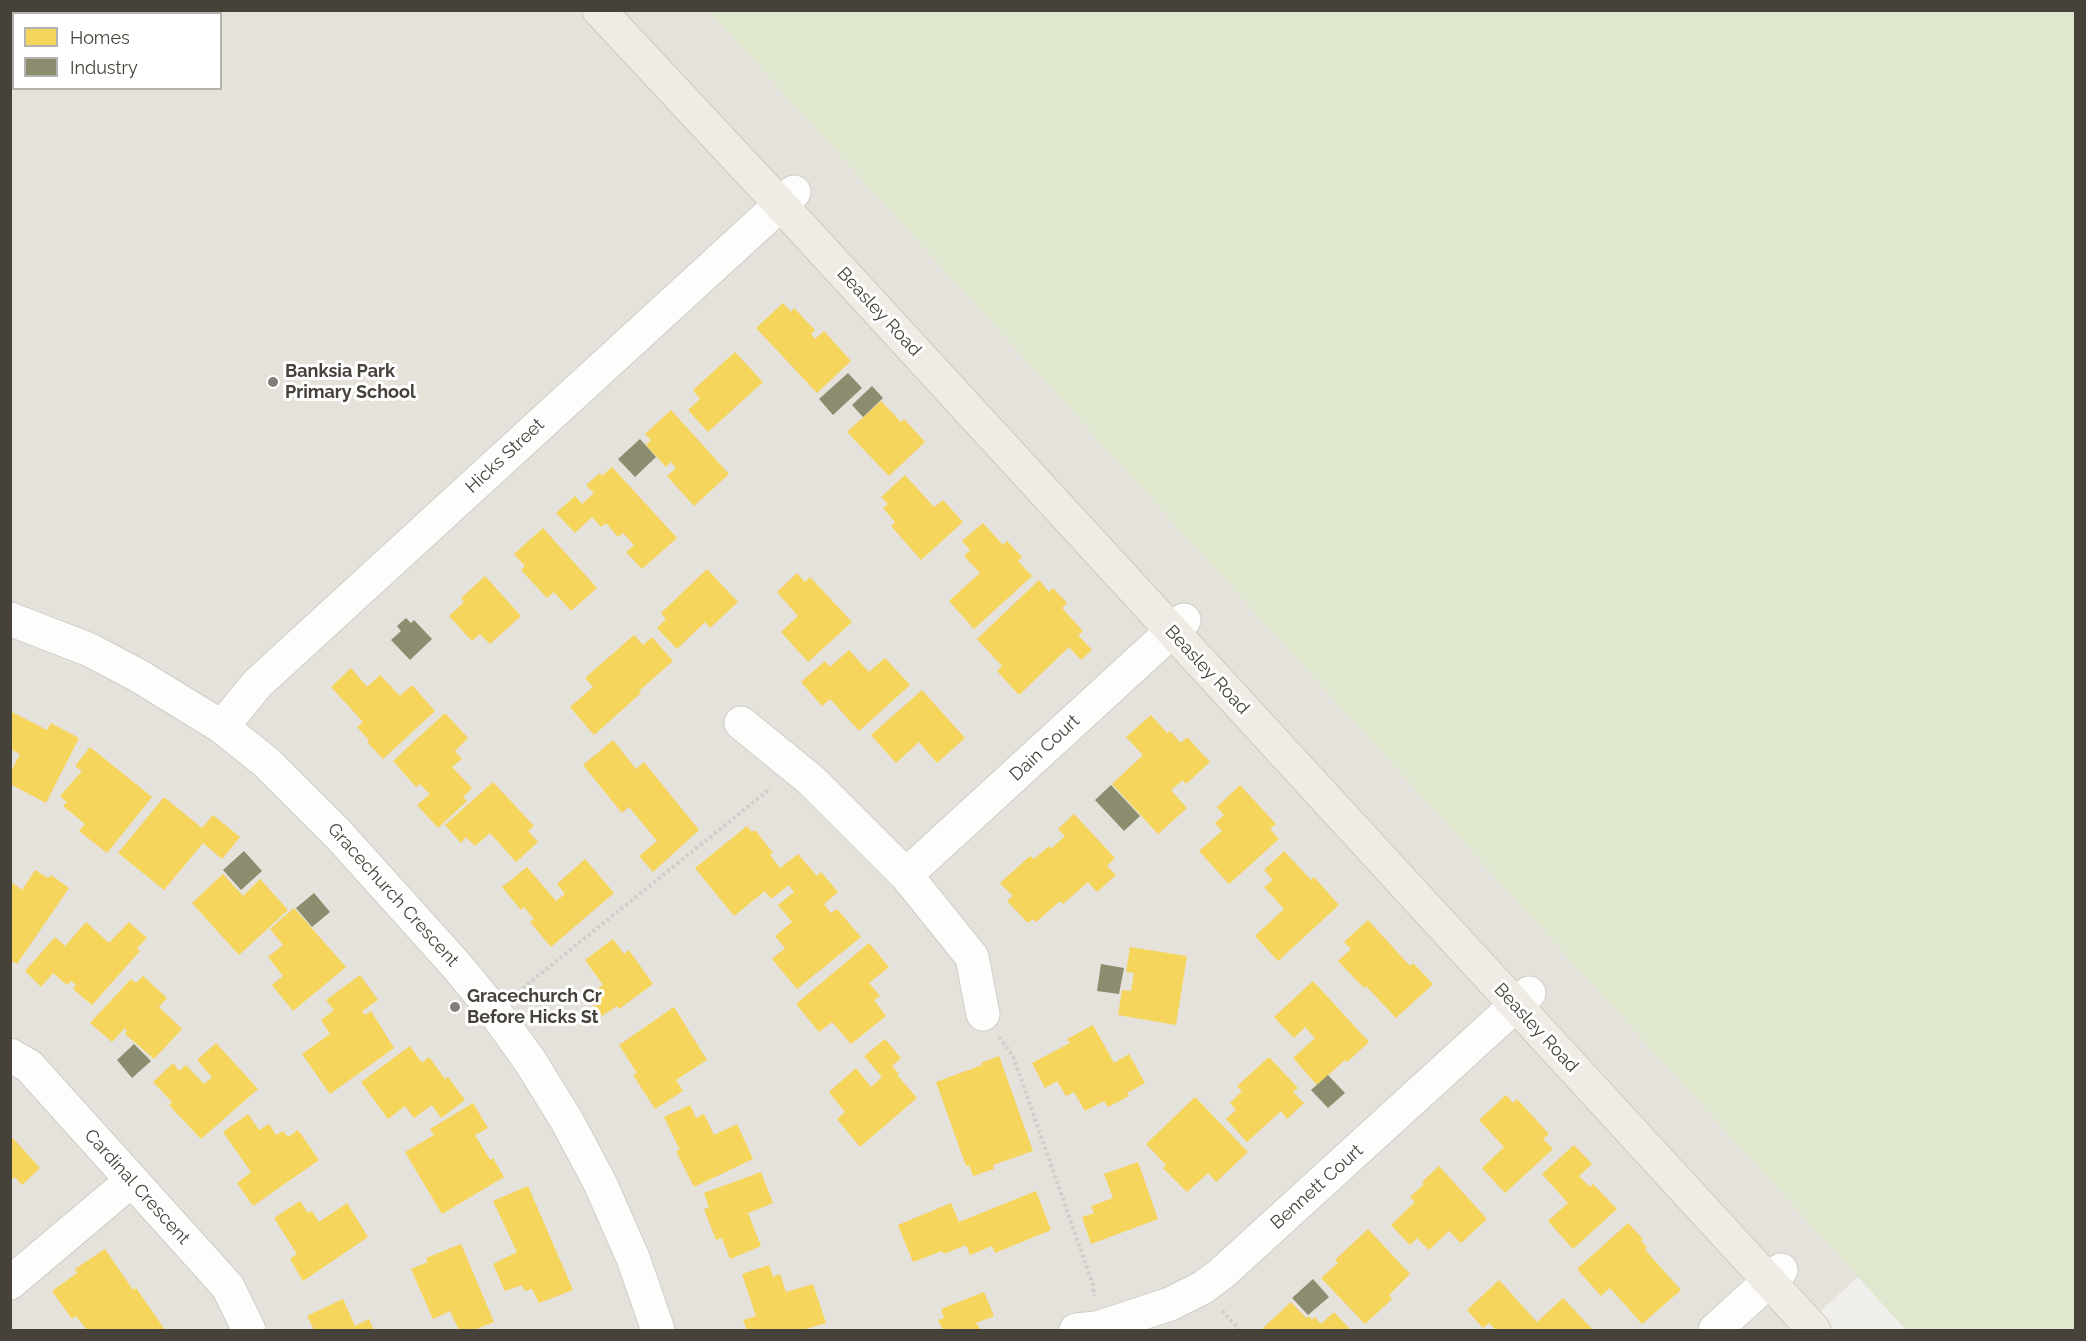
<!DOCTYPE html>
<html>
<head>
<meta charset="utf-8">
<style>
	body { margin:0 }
	#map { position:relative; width:2086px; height:1341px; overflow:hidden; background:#f1efec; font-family:Raleway,sans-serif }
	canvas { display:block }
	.frame { position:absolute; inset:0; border:12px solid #464139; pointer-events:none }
	.legend { position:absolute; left:12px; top:12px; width:210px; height:78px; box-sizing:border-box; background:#fff; border:2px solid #b5b3b0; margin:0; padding:8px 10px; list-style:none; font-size:18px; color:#464139 }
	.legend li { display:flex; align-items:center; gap:12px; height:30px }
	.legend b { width:30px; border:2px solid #b5b3b0 }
</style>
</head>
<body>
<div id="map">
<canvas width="2086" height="1341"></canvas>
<div class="frame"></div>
<ul class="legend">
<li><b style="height:16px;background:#f6d55c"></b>Homes</li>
<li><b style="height:16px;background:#8c8c6e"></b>Industry</li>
</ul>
</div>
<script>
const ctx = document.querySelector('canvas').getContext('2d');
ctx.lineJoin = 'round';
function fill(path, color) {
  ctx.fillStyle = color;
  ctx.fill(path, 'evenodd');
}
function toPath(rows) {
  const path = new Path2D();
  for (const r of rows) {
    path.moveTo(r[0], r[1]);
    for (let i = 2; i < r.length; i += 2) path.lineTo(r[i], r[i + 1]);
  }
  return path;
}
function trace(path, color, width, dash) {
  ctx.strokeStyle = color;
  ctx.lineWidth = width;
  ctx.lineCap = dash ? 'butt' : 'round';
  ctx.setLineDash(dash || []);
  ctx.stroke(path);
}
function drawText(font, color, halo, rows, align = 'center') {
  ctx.font = font + ' Raleway,sans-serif';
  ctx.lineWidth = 6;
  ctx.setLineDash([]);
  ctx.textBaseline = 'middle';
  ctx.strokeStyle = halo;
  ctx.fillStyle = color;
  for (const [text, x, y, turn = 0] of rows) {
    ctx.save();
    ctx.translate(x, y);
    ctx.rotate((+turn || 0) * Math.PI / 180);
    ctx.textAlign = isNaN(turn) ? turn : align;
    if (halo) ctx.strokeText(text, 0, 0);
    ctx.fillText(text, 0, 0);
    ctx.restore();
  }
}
fill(toPath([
	[10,11,710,11,1860,1275,1800,1330,11,1330],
	[14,14,220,14,220,88,14,88]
]), '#e5e1db');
fill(toPath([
	[11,11,587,11,753,198,286,592,209,660,165,633,122,611,60,583,11,565],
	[14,14,220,14,220,88,14,88]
]), '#e7e2d9');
fill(toPath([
	[709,11,2075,11,2075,1330,1906,1330]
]), '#dfe8cf');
fill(toPath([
	[783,303,791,312,794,308,815,330,811,334,815,339,824,331,851,361,817,393,756,328],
	[735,352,763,382,708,432,688,410,700,399,693,390],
	[881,401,901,422,904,419,925,442,889,476,847,432],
	[671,410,729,474,694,506,667,476,676,468,671,462,666,467,646,445,651,440,645,434],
	[612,467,677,538,642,569,626,552,634,545,623,533,618,537,606,523,601,527,592,517,575,533,556,513,575,496,582,504,594,493,586,485,600,473,602,476],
	[905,475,934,507,943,500,963,522,921,560,891,526,895,522,883,508,888,504,881,497],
	[983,523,1003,545,1007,541,1022,557,1018,561,1032,576,974,629,949,601,980,573,964,556,970,550,962,541],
	[543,528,597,588,571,611,554,592,547,598,521,570,525,566,514,554],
	[707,569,738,602,710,628,705,622,677,649,657,628,666,619,661,613],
	[797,573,805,582,810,577,852,622,808,662,781,632,798,616,777,592],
	[485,576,521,616,490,644,480,634,472,641,449,616,464,602,461,598],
	[1039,580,1049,592,1053,588,1067,603,1062,608,1083,631,1078,635,1092,650,1081,660,1069,647,1019,695,997,671,1002,666,977,639],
	[634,635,643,645,652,637,673,661,639,691,641,693,594,735,570,707,593,687,585,678],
	[849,650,869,672,885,658,910,685,859,731,830,699,822,706,801,682,825,661,830,667],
	[351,668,367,687,380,675,400,696,412,685,435,711,383,759,367,742,369,740,357,727,363,722,331,687],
	[922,690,965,738,937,763,919,742,896,763,871,735],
	[10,711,47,730,51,723,79,738,46,803,10,784,10,773,20,754,10,749,13,743,10,742],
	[445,713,468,738,455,751,462,759,452,767,472,788,463,797,467,801,438,828,417,805,430,794,420,784,416,787,393,761],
	[1151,715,1167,733,1170,731,1181,743,1187,737,1210,762,1186,784,1183,780,1171,790,1187,808,1158,834,1112,784,1143,755,1126,737],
	[613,740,636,769,644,762,699,830,653,872,639,856,657,841,629,807,622,813,583,765],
	[90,747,152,797,107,853,79,831,85,824,63,806,67,802,60,796,82,771,75,766],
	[493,782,534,826,528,831,538,842,516,862,490,833,475,846,466,837,461,843,445,825],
	[1240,785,1276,824,1270,829,1279,839,1229,884,1199,851,1222,831,1215,823,1224,815,1217,807],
	[164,797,202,828,213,815,240,837,222,859,203,843,164,890,118,853],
	[1074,814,1115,858,1107,866,1116,875,1097,892,1088,882,1063,904,1060,901,1036,922,1033,919,1028,923,1007,901,1013,896,1000,883,1030,856,1034,859,1049,846,1051,849,1065,836,1058,829],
	[747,826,752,832,755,830,773,853,770,855,780,868,798,854,817,876,821,872,838,892,824,904,831,913,837,909,861,937,797,989,772,959,785,948,775,936,792,922,778,905,794,892,789,885,771,899,765,891,734,916,695,868],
	[1284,851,1311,880,1314,877,1339,905,1278,961,1255,936,1284,909,1264,887,1273,880,1264,870],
	[585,859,614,893,551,947,530,922,534,919,524,907,521,910,502,887,527,867,556,901,565,894,557,884],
	[35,870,48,878,51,875,69,888,17,964,10,960,10,883,11,882,22,890],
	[223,874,243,896,260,879,288,910,239,955,192,903],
	[294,908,346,967,293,1011,272,985,283,976,268,957,283,945,270,929],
	[1368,920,1410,966,1413,963,1433,984,1396,1018,1366,986,1364,988,1338,961,1351,949,1344,942],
	[86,922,109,943,129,922,147,938,137,948,140,951,92,1005,73,989,76,985,71,981,67,985,53,973,41,987,25,971,55,937,65,946],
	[613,939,624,954,629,950,653,984,619,1009,617,1006,602,1016,591,1002,597,997,593,992,603,985,585,960],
	[869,943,889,967,869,983,880,996,874,1000,886,1016,851,1044,832,1022,819,1032,796,1004],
	[1130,947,1187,956,1176,1025,1118,1015,1122,990,1131,991,1134,973,1126,972],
	[360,975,378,1000,362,1011,365,1015,371,1011,394,1048,330,1094,302,1054,330,1034,321,1020,334,1010,326,1000],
	[143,976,167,998,159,1007,182,1029,154,1059,125,1034,127,1031,125,1028,112,1042,90,1023,131,979,136,983],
	[1313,981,1369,1042,1347,1062,1345,1060,1317,1085,1293,1058,1315,1038,1305,1027,1294,1038,1274,1017],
	[674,1007,707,1060,676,1080,683,1091,655,1109,633,1075,637,1073,619,1045],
	[1093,1025,1114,1063,1129,1054,1145,1083,1127,1093,1129,1096,1108,1107,1104,1101,1085,1111,1074,1092,1066,1096,1057,1081,1045,1088,1032,1063,1070,1043,1067,1039],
	[885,1039,901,1058,892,1066,899,1074,897,1075,917,1098,860,1147,837,1119,845,1112,829,1092,856,1068,871,1087,882,1077,864,1056],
	[216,1043,258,1089,201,1139,169,1105,172,1102,153,1082,173,1063,179,1071,186,1065,204,1084,212,1077,197,1060],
	[410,1046,422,1063,429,1057,445,1079,448,1077,465,1100,441,1118,432,1105,414,1118,405,1106,388,1119,361,1082],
	[999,1056,1033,1151,993,1165,994,1169,973,1176,969,1165,966,1166,936,1082,982,1065,981,1063],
	[1269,1057,1298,1088,1293,1092,1304,1103,1287,1119,1281,1111,1247,1142,1226,1119,1236,1110,1230,1103,1242,1091,1237,1086],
	[1506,1095,1513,1103,1517,1099,1549,1134,1543,1139,1553,1149,1505,1193,1482,1168,1504,1147,1479,1120],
	[1195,1097,1248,1152,1216,1182,1208,1173,1187,1192,1163,1168,1166,1165,1146,1144],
	[473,1103,488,1128,475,1135,490,1160,493,1158,504,1177,442,1214,405,1152,434,1135,430,1129],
	[690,1105,696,1118,704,1114,714,1135,737,1124,753,1159,694,1187,676,1151,680,1150,664,1117],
	[248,1114,259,1130,269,1124,276,1135,283,1131,288,1137,298,1130,319,1160,253,1206,237,1183,251,1172,223,1132],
	[10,1135,40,1168,22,1185,15,1177,10,1181],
	[1574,1145,1592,1164,1579,1176,1590,1187,1593,1184,1617,1209,1573,1249,1548,1221,1568,1203,1542,1174],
	[1138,1162,1158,1219,1091,1244,1082,1217,1094,1213,1091,1206,1113,1198,1104,1174],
	[1439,1166,1487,1219,1461,1243,1449,1231,1429,1250,1417,1238,1410,1245,1391,1225,1415,1202,1410,1197,1424,1184,1422,1182],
	[761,1172,773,1203,748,1213,761,1246,730,1259,722,1238,716,1240,704,1209,709,1208,704,1193],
	[528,1186,573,1290,539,1303,532,1289,525,1291,522,1285,505,1291,493,1264,517,1252,493,1201],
	[1036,1191,1051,1230,995,1253,992,1246,970,1255,966,1245,944,1254,942,1251,913,1262,898,1225,951,1203,959,1222],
	[300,1201,308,1213,312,1211,319,1222,347,1203,368,1237,303,1281,290,1259,297,1254,274,1218],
	[1628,1223,1643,1239,1641,1241,1647,1248,1645,1250,1681,1290,1642,1324,1610,1288,1601,1296,1577,1269],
	[1368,1229,1410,1274,1389,1295,1392,1299,1365,1324,1321,1278,1338,1263,1335,1260],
	[461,1244,494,1322,474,1330,459,1330,450,1311,433,1319,411,1269,428,1262,426,1258],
	[105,1249,133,1290,136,1288,165,1330,87,1330,76,1316,72,1319,52,1291,77,1273,75,1269],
	[769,1265,773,1277,780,1274,786,1292,813,1284,826,1323,802,1330,747,1330,743,1320,756,1316,742,1274],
	[1499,1280,1537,1322,1563,1298,1593,1330,1496,1330,1489,1323,1483,1328,1467,1310],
	[984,1292,994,1316,976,1323,981,1330,943,1330,938,1320,944,1318,941,1309],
	[343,1299,355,1326,369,1319,374,1330,314,1330,307,1316],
	[1291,1302,1306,1318,1309,1316,1312,1320,1315,1317,1321,1324,1334,1312,1351,1330,1263,1330,1262,1329]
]), '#f6d55c');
fill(toPath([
	[848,373,862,388,833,415,819,399],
	[872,386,883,398,863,417,852,405],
	[640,439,656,457,635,477,618,459],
	[406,618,411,623,414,620,432,639,410,660,391,640,401,631,397,626],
	[1111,785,1140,816,1124,831,1095,800],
	[244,851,262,871,241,890,223,870],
	[314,893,330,912,312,927,296,908],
	[1101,964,1124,968,1119,994,1097,991],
	[134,1044,151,1061,132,1078,117,1060],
	[1328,1075,1345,1093,1328,1108,1311,1090],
	[1313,1279,1329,1297,1308,1315,1292,1298]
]), '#8c8c6e');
const minor = toPath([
	[10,619,90,650,139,676,222,727,266,762,339,835,456,965,494,1011,530,1061,567,1121,600,1183,633,1258,658,1330],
	[741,723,812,781,906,875,972,957,983,1014],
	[222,727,257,684,794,192],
	[906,875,1184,620],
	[10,1055,29,1066,228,1287,249,1330],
	[10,1283,131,1181],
	[1076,1330,1097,1328,1170,1304,1202,1288,1221,1274,1529,993],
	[1715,1330,1781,1270]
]);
const major = toPath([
	[599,10,781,205,1814,1330]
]);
trace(minor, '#cfcdca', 35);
trace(major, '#d1cabc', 35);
trace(toPath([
	[518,992,771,788],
	[999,1037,1013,1056,1093,1285,1094,1296],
	[1222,1311,1240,1330]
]), '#d1cfcb', 4, [3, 3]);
trace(minor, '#fdfdfc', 33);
trace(major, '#f0ece5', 33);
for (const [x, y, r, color] of [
	[273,382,6,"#827e78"],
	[455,1007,6,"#827e78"]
]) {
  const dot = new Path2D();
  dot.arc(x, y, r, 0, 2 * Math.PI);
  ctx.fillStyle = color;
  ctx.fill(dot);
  trace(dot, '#fff', 2);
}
drawText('18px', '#464139', '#fff', [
	["Beasley Road",879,312,47],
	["Hicks Street",505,456,-43],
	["Beasley Road",1207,670,47],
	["Dain Court",1045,748,-43],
	["Gracechurch Crescent",393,895,48],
	["Beasley Road",1536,1028,47],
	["Cardinal Crescent",137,1187,48],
	["Bennett Court",1317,1187,-42]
]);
drawText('bold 18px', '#464139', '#fff', [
	["Banksia Park",285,372],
	["Primary School",285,393],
	["Gracechurch Cr",467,997],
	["Before Hicks St",467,1018]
], 'left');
</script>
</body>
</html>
